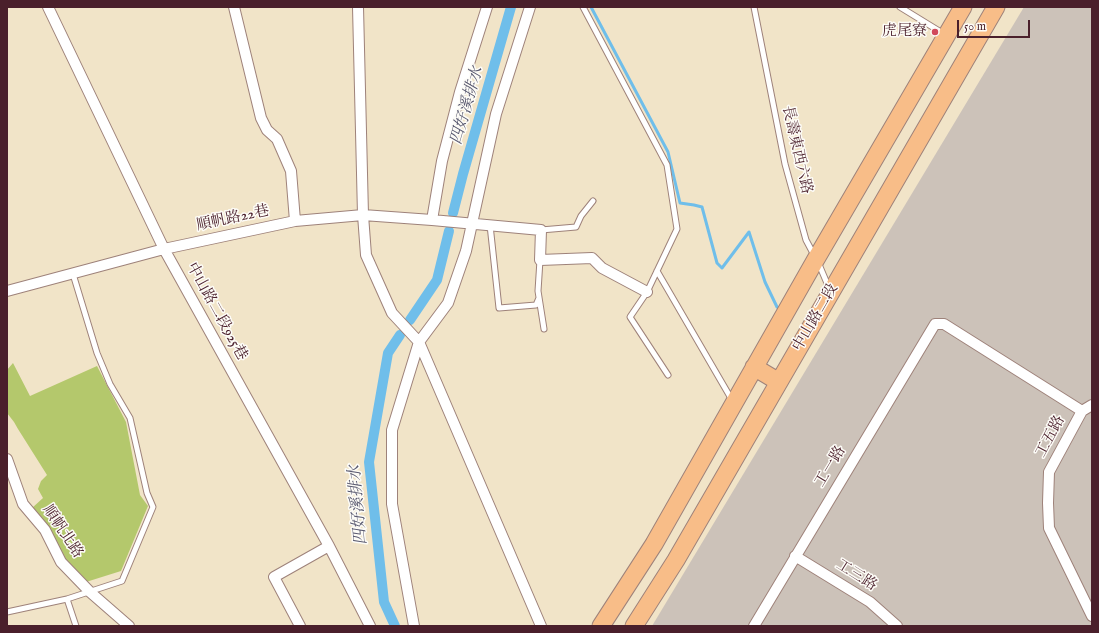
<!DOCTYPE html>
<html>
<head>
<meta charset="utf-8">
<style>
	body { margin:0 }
	#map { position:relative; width:1099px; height:633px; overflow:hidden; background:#f1e4c8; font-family:"IM FELL English",serif }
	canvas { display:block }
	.frame { position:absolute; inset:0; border:8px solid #4a1f2b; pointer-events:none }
	.scale { position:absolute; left:957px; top:20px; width:73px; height:18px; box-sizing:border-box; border:2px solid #4a1f2b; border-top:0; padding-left:5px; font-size:12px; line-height:14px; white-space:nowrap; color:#4a1f2b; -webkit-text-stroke:3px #fdfcf7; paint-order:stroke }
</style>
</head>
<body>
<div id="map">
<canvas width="1099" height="633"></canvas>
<div class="frame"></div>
<div class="scale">50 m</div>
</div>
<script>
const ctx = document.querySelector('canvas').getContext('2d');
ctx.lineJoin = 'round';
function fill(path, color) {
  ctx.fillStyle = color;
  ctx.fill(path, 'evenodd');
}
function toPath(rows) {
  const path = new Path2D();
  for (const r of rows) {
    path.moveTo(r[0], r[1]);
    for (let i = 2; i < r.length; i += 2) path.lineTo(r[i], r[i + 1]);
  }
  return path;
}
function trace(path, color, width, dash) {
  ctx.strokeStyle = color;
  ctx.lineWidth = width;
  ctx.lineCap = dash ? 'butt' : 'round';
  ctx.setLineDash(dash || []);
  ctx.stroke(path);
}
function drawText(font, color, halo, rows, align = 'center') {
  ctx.font = font + ' "IM FELL English","Noto Serif TC",serif';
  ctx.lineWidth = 3;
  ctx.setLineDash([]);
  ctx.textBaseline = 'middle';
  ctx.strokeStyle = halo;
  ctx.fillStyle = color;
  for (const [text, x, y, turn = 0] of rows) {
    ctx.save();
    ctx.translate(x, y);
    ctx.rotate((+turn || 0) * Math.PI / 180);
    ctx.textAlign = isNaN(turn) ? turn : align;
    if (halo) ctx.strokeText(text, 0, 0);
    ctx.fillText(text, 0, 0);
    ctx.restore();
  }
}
fill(toPath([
	[1024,7,1091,7,1092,10,1092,626,652,626]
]), '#ccc2b9');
fill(toPath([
	[13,363,30,396,97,366,126,422,140,495,148,506,121,571,86,582,64,560,32,508,43,498,38,489,41,481,47,475,18,429,14,422,7,413,7,370]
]), '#b4c86c');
trace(toPath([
	[591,7,668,152,680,203,694,205,702,207,717,263,722,268,749,232,765,282,777,307]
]), '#6fbeea', 3);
trace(toPath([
	[453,213,463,174,511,7],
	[410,320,437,280,449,231],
	[395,626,384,602,369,462,388,353,400,335]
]), '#6fbeea', 10);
const lane = toPath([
	[583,7,667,165,677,229,647,292,630,317,668,375],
	[754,7,785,164,806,240,814,255],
	[900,7,944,34],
	[490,225,499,308,536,305,539,298],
	[541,230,576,227,581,216,593,201],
	[540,260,538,291,544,329],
	[818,262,829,288],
	[657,271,732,400],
	[67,599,76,626],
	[7,612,67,599,122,581,153,507,147,493,130,418,110,384,97,353,73,274]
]);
const street = toPath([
	[48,7,164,249,329,546,370,626],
	[234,7,261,118,267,130,277,139,291,171,295,221],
	[358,7,363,215,366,255,392,313,419,342,541,626],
	[432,220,442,161,460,92,487,7],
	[7,291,164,249,295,221,363,215,432,220,541,230,540,260,592,258,602,268,647,292],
	[1082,411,1092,405],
	[7,459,23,504,45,530,61,562,90,592,129,626],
	[795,556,870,602,897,626],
	[300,626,274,577,329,546],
	[414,626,392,504,392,430,419,342,448,303,466,251,496,114,530,7],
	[754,626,935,324,944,324,1082,411,1049,472,1048,503,1049,528,1092,616]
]);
const primary = toPath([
	[754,367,779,382],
	[601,626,654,544,816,259,963,7],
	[634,626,676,560,996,7]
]);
trace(lane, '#9e827a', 7);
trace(street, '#9e827a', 12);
trace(primary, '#9e827a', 19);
trace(lane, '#fff', 5);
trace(street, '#fff', 10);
trace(primary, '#f8bd88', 17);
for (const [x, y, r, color] of [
	[935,32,4,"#d1495b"]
]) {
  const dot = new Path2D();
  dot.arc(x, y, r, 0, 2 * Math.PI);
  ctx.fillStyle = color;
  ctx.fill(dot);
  trace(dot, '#fdfcf7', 1.5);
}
drawText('15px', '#4a1f2b', '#fdfcf7', [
	["虎尾寮",927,32]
], 'right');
drawText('15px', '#4a1f2b', '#fdfcf7', [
	["長壽東西六路",796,150,77],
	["順帆路22巷",233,219,-12],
	["中山路二段925巷",216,312,61],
	["中山路二段",816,318,-60],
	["工五路",1051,437,-62],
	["工一路",831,467,-59],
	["順帆北路",62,532,56],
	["工三路",856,576,32]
]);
drawText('italic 16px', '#57576e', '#fdfcf7', [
	["四好溪排水",468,106,-74],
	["四好溪排水",359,505,-95]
]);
</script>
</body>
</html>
